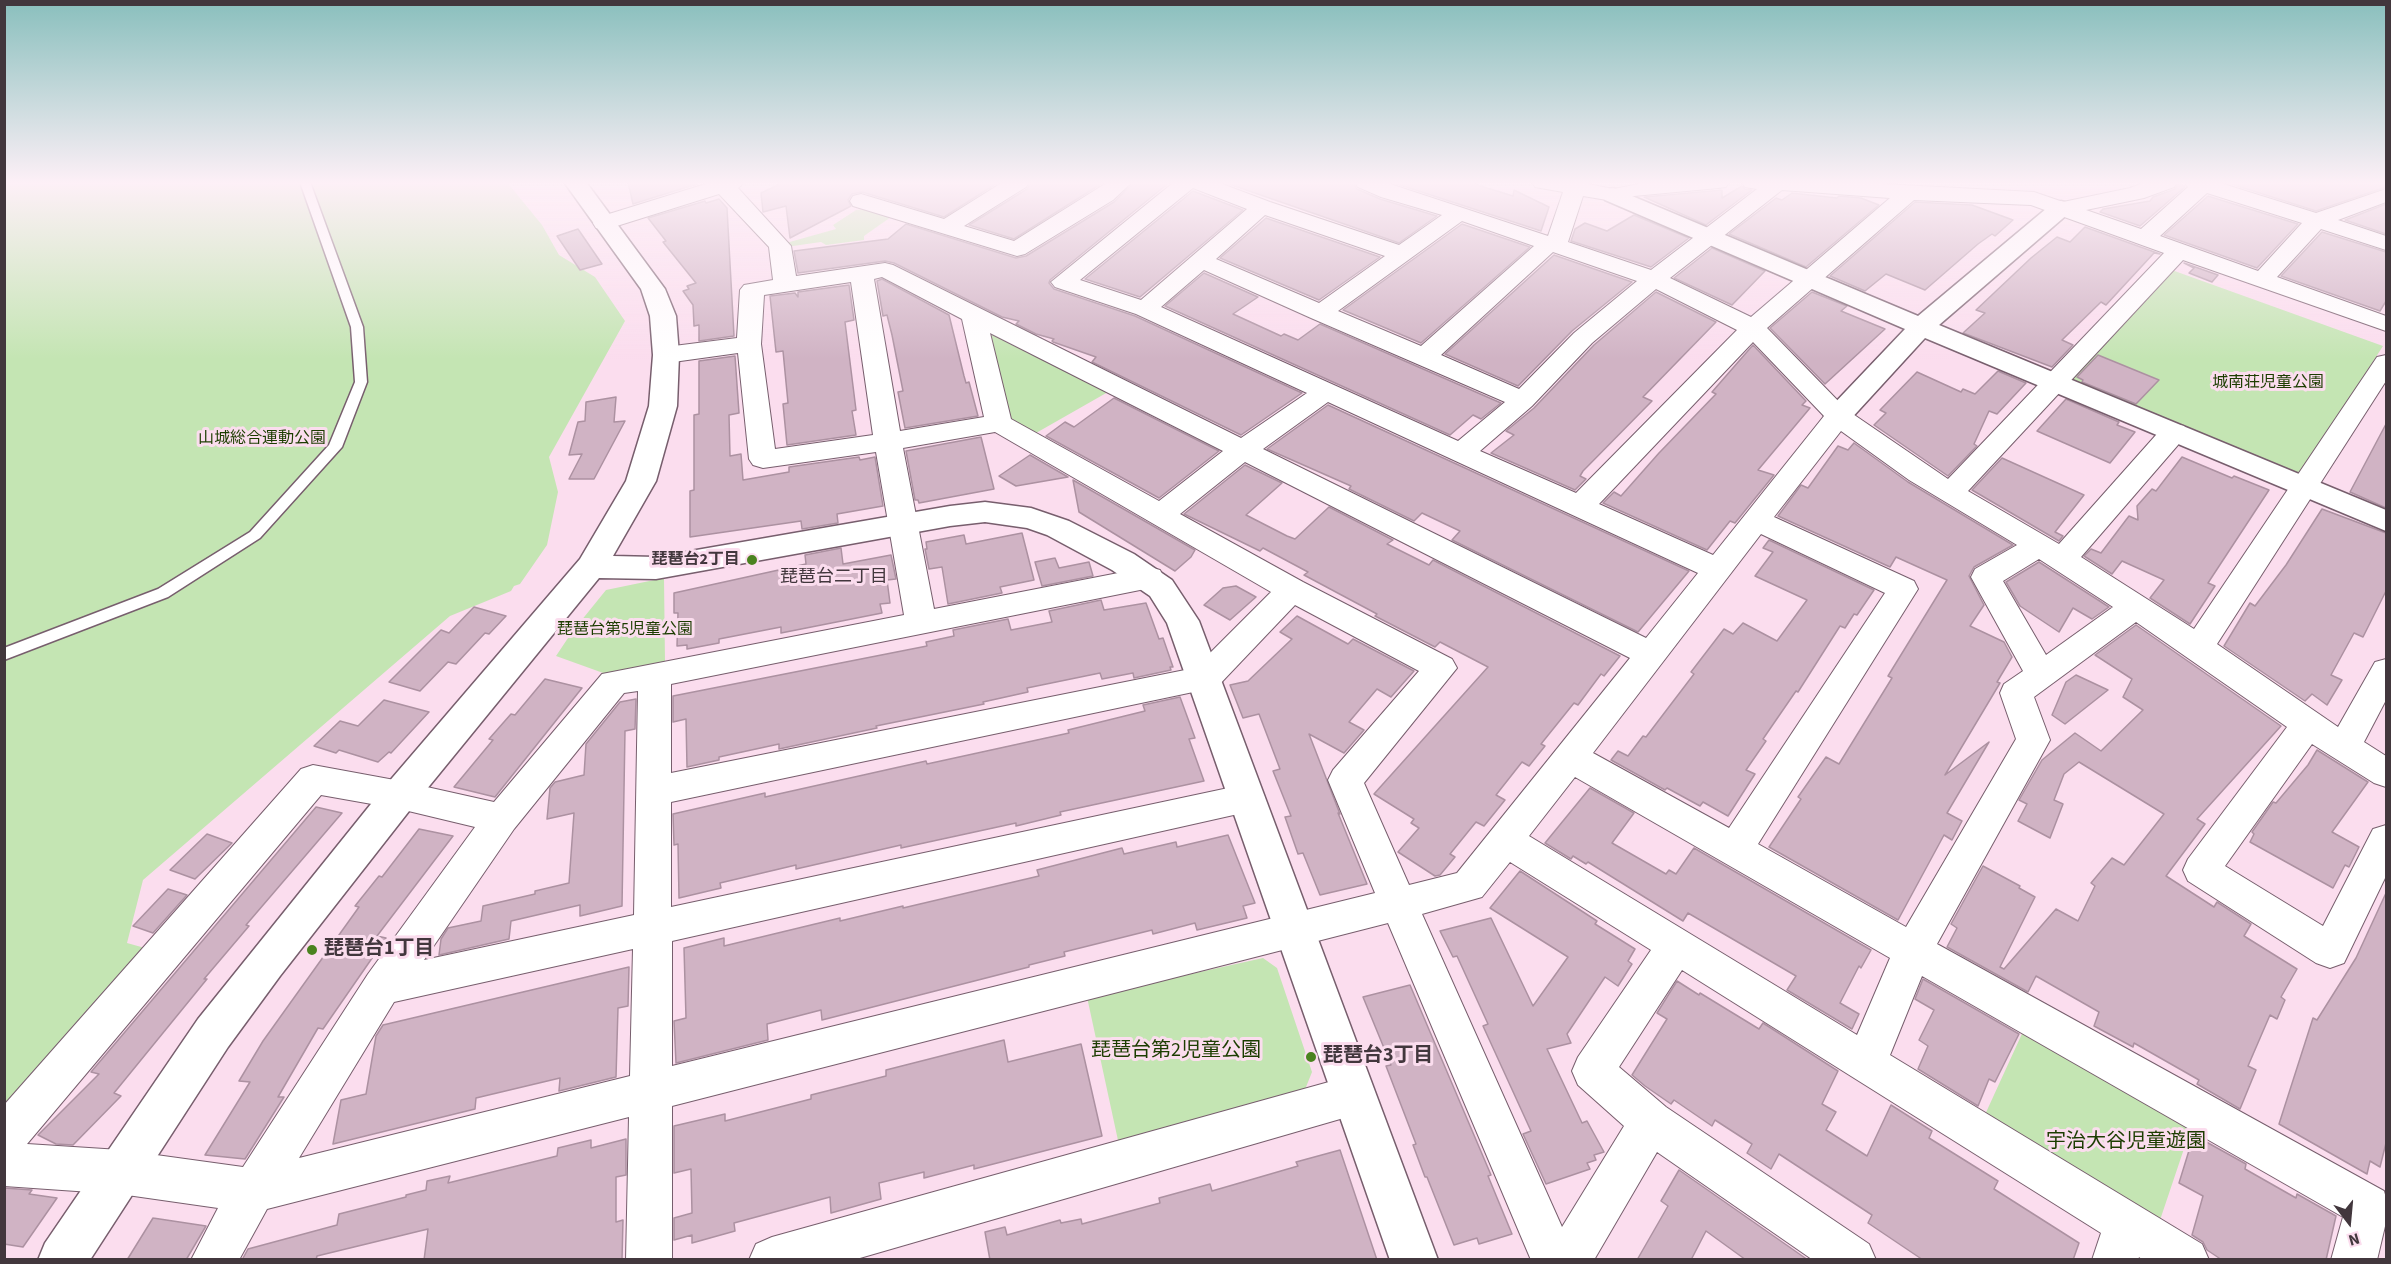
<!DOCTYPE html>
<html>
<head>
<meta charset="utf-8">
<style>
	body { margin:0 }
	#map { position:relative; width:2391px; height:1264px; overflow:hidden; background:#fbddee; font-family:"Source Sans 3",sans-serif }
	canvas { display:block }
	.frame { position:absolute; inset:0; border:6px solid #42373d; pointer-events:none }
	.north { position:absolute; left:2319px; top:1192px; width:60px; height:60px; -webkit-text-stroke:4px #fbddee; paint-order:stroke; rotate:164deg; font-size:16px; font-weight:700; line-height:24px; text-align:center; color:#42373d }
	.north::after { content:''; display:block; margin:auto; width:21px; height:27px; background:#42373d; clip-path:polygon(50% 0,100% 100%,50% 72%,0 100%) }
</style>
</head>
<body>
<div id="map">
<canvas width="2391" height="1264"></canvas>
<div class="frame"></div>
<div class="north">N</div>
</div>
<script>
const ctx = document.querySelector('canvas').getContext('2d');
ctx.lineJoin = 'round';
function fill(path, color) {
  ctx.fillStyle = color;
  ctx.fill(path, 'evenodd');
}
function toPath(rows) {
  const path = new Path2D();
  for (const r of rows) {
    path.moveTo(r[0], r[1]);
    for (let i = 2; i < r.length; i += 2) path.lineTo(r[i], r[i + 1]);
  }
  return path;
}
function trace(path, color, width, dash) {
  ctx.strokeStyle = color;
  ctx.lineWidth = width;
  ctx.lineCap = dash ? 'butt' : 'round';
  ctx.setLineDash(dash || []);
  ctx.stroke(path);
}
function drawText(font, color, halo, rows, align = 'center') {
  ctx.font = font + ' "Source Sans 3","Noto Sans JP",sans-serif';
  ctx.lineWidth = 6;
  ctx.setLineDash([]);
  ctx.textBaseline = 'middle';
  ctx.strokeStyle = halo;
  ctx.fillStyle = color;
  for (const [text, x, y, turn = 0] of rows) {
    ctx.save();
    ctx.translate(x, y);
    ctx.rotate((+turn || 0) * Math.PI / 180);
    ctx.textAlign = isNaN(turn) ? turn : align;
    if (halo) ctx.strokeText(text, 0, 0);
    ctx.fillText(text, 0, 0);
    ctx.restore();
  }
}
fill(toPath([
	[5,182,507,182,542,225,559,255,595,277,625,321,549,457,558,492,547,545,520,584,514,586,511,591,450,616,143,880,127,943,152,950,5,1119],
	[867,209,891,217,864,236,864,240,826,245,821,242,786,247,786,243,836,229,833,225,856,210],
	[2169,269,2383,346,2300,475,2070,379],
	[991,333,1108,392,1029,437,1004,423,982,337],
	[664,578,665,662,606,674,556,656,572,632,606,590],
	[1263,958,1277,968,1312,1072,1304,1092,1119,1145,1087,997],
	[2026,1025,2194,1119,2158,1226,1983,1119]
]), '#c4e5b3');
const building = toPath([
	[628,182,696,182,697,184,633,204,628,182],
	[784,182,999,182,944,217,862,192,852,194,848,200,851,206,790,238,786,206,763,212,761,193,784,182],
	[1031,182,1104,182,1014,239,969,225,1027,189,1031,182],
	[1134,182,1170,182,1050,280,1049,283,1054,289,1135,316,1302,393,1241,435,1092,362,1096,357,1053,342,1052,341,1054,339,1036,334,1016,324,1019,321,1002,317,894,263,885,261,798,273,794,251,888,239,906,224,1016,258,1026,256,1114,202,1134,182],
	[1223,182,1353,182,1357,189,1380,199,1437,216,1399,243,1223,182],
	[1391,182,1468,182,1513,196,1514,190,1549,207,1541,231,1391,182],
	[2179,182,2185,187,2140,226,2100,212,2103,209,2150,201,2153,197,2175,189,2179,182],
	[2225,182,2386,182,2386,187,2316,211,2225,182],
	[1742,186,1745,189,1752,190,1706,225,1644,197,1722,190,1722,198,1742,186],
	[1193,191,1243,210,1140,297,1085,279,1193,191],
	[1792,193,1837,198,1839,196,1861,198,1879,205,1806,267,1729,234,1776,198,1782,200,1792,193],
	[2208,196,2298,224,2257,268,2164,235,2208,196],
	[719,199,727,208,734,336,699,341,699,325,694,326,693,305,683,291,689,289,687,286,696,283,663,242,666,241,648,218,705,201,706,203,719,199],
	[1915,202,1972,205,2013,220,1995,236,1992,234,1978,244,1925,290,1886,274,1865,291,1830,276,1915,202],
	[2386,204,2386,234,2345,220,2386,204],
	[1634,215,1689,238,1651,267,1571,241,1575,229,1585,223,1607,231,1634,215],
	[1266,218,1380,257,1319,300,1220,258,1266,218],
	[1462,224,1530,247,1421,343,1343,310,1462,224],
	[2085,227,2160,254,2154,253,2106,305,2101,302,2062,340,2073,345,2052,367,1963,333,1985,313,1976,310,2031,258,2057,237,2070,242,2085,227],
	[578,229,602,264,580,270,557,236,578,229],
	[2322,232,2386,252,2386,301,2380,311,2281,276,2322,232],
	[1712,248,1765,271,1732,305,1674,278,1712,248],
	[1554,255,1632,282,1572,331,1518,386,1445,354,1554,255],
	[2184,263,2218,275,2212,282,2189,273,2194,268,2184,263],
	[1204,273,1258,297,1233,314,1281,336,1284,334,1298,340,1320,324,1501,403,1481,419,1473,415,1450,435,1165,306,1204,273],
	[882,279,949,315,964,376,966,383,969,382,978,416,905,428,898,392,903,391,892,335,887,315,883,316,877,281,882,279],
	[849,285,854,320,845,322,856,410,852,411,856,435,787,445,783,404,788,403,783,351,776,352,770,296,795,293,798,297,798,292,849,285],
	[1656,292,1716,322,1643,397,1652,401,1583,471,1580,476,1586,479,1575,490,1491,453,1514,435,1506,431,1534,408,1594,345,1656,292],
	[1812,292,1847,306,1841,311,1885,329,1825,384,1770,328,1812,292],
	[1753,345,1806,401,1802,405,1810,408,1758,470,1774,475,1735,523,1730,521,1707,550,1603,503,1614,492,1621,496,1659,453,1716,394,1712,392,1753,345],
	[2098,355,2159,380,2136,404,2082,382,2083,380,2077,377,2098,355],
	[735,356,739,413,729,415,730,456,741,454,743,480,789,472,789,467,859,457,860,460,875,457,883,506,837,514,838,523,802,529,801,521,690,537,690,491,694,490,694,415,699,414,699,361,735,356],
	[1998,371,2026,383,1997,414,1989,411,1974,444,1977,446,1948,476,1874,425,1886,413,1880,410,1917,372,1961,392,1963,389,1975,394,1998,371],
	[616,397,614,422,625,421,594,479,569,479,582,454,569,455,578,422,585,421,586,402,616,397],
	[1114,398,1219,451,1159,498,1046,436,1065,422,1074,427,1114,398],
	[2066,399,2119,422,2117,425,2135,432,2110,463,2037,431,2066,399],
	[1328,405,1689,571,1638,632,1452,540,1460,531,1422,513,1414,521,1349,489,1351,486,1267,449,1328,405],
	[2386,424,2386,508,2350,492,2386,424],
	[981,437,994,489,919,503,918,500,915,500,906,451,981,437],
	[1854,443,1908,482,2013,545,1974,567,1969,576,1984,605,1970,626,2004,642,2012,657,1997,682,2000,683,1945,775,1989,742,1947,813,1962,821,1952,840,1944,835,1898,920,1769,847,1801,799,1798,797,1826,757,1839,764,1892,678,1888,676,1947,580,1896,557,1890,567,1778,516,1801,485,1808,488,1838,446,1848,450,1854,443],
	[1030,455,1068,477,1016,486,999,476,1030,455],
	[2182,457,2232,478,2234,476,2269,490,2208,583,2215,586,2190,624,2150,598,2164,580,2122,561,2112,574,2084,556,2091,549,2101,553,2129,516,2138,520,2137,506,2152,489,2156,491,2182,457],
	[2002,458,2084,495,2055,532,2063,536,2059,541,1972,490,2002,458],
	[1245,465,1282,483,1246,515,1287,536,1295,539,1329,507,1393,540,1387,544,1429,565,1433,560,1620,656,1604,676,1601,674,1578,705,1574,703,1541,744,1545,746,1529,766,1522,762,1496,795,1505,800,1484,826,1476,822,1450,854,1455,857,1440,875,1435,876,1398,852,1419,828,1411,823,1414,819,1374,794,1488,667,1440,642,1435,647,1375,616,1377,614,1304,575,1308,572,1263,548,1260,551,1184,514,1245,465],
	[1073,480,1195,550,1191,557,1175,571,1079,512,1073,480],
	[2322,509,2386,533,2386,591,2363,637,2354,633,2331,675,2342,680,2327,705,2312,694,2305,701,2224,646,2250,603,2255,606,2286,565,2322,509],
	[1022,533,1034,580,1000,587,1002,593,948,604,942,567,929,569,925,549,927,549,926,542,964,535,966,544,1022,533],
	[1769,540,1874,590,1857,615,1854,614,1845,628,1840,626,1798,692,1796,691,1763,739,1766,741,1746,770,1755,774,1728,816,1703,802,1700,806,1667,788,1665,790,1611,760,1618,751,1628,756,1643,736,1646,737,1694,674,1691,672,1724,629,1733,634,1743,623,1777,641,1807,600,1755,576,1773,552,1763,548,1769,540],
	[841,548,843,564,891,555,896,579,887,580,890,603,880,604,882,613,781,633,781,627,719,639,719,643,687,649,687,645,677,646,678,613,674,613,674,593,806,564,805,555,841,548],
	[1055,558,1059,568,1089,562,1093,576,1042,586,1035,562,1055,558],
	[2039,562,2109,607,2092,619,2073,608,2059,632,2020,606,2006,582,2039,562],
	[1236,586,1256,597,1230,620,1204,605,1223,588,1236,586],
	[1101,600,1104,610,1146,603,1159,639,1163,638,1173,667,1170,667,1171,670,1134,678,1133,673,1102,679,1100,673,1027,688,1028,692,983,702,984,704,876,726,877,728,779,749,779,744,719,757,719,760,687,767,686,719,673,722,673,696,927,646,926,642,954,636,953,630,1008,619,1011,630,1052,622,1049,611,1101,600],
	[474,607,506,616,489,634,485,633,456,664,448,662,420,691,389,682,441,630,449,633,474,607],
	[1297,616,1348,644,1353,639,1414,671,1391,697,1377,689,1349,722,1364,730,1344,753,1309,734,1340,814,1338,813,1367,884,1320,895,1303,853,1298,854,1285,817,1291,816,1273,771,1280,769,1259,714,1243,718,1230,685,1248,681,1292,639,1280,632,1297,616],
	[2136,625,2281,726,2197,819,2205,824,2166,876,2214,907,2217,902,2251,924,2244,936,2297,969,2281,997,2285,1000,2277,1019,2270,1015,2248,1066,2256,1070,2240,1109,2197,1084,2199,1080,2134,1043,2133,1047,2094,1026,2099,1012,2036,976,2028,992,1947,947,1957,928,1951,924,1983,866,2020,886,2019,888,2035,897,2000,967,2004,969,2056,909,2078,921,2095,886,2091,883,2112,858,2124,865,2164,814,2079,762,2064,774,2054,800,2063,804,2050,838,2018,821,2027,804,2019,800,2042,760,2075,733,2101,751,2143,710,2123,697,2132,679,2095,655,2136,625],
	[2076,675,2108,690,2065,724,2052,715,2066,682,2076,675],
	[545,679,582,688,495,797,454,787,493,740,489,739,511,714,515,715,545,679],
	[1180,697,1195,738,1189,739,1204,781,1060,812,1061,815,1016,826,1016,823,901,848,901,845,796,869,796,865,720,883,721,888,679,898,678,844,674,845,673,814,765,793,765,797,926,761,927,764,1069,733,1068,730,1145,711,1143,705,1180,697],
	[636,699,635,729,625,731,622,906,580,916,580,905,511,921,509,939,439,955,441,939,448,928,481,921,483,906,535,894,535,891,569,883,574,813,547,819,550,788,555,782,584,775,586,744,620,702,636,699],
	[384,700,429,712,391,753,389,752,378,762,339,750,336,753,314,746,340,721,358,726,384,700],
	[2317,750,2368,782,2332,832,2359,847,2349,867,2345,865,2333,888,2250,842,2254,834,2252,832,2273,802,2276,803,2308,765,2317,750],
	[1590,788,1634,813,1612,843,1666,874,1669,870,1676,874,1694,848,1871,950,1861,968,1859,966,1840,1003,1859,1014,1852,1029,1787,990,1796,976,1688,913,1683,921,1588,862,1586,864,1573,856,1571,859,1545,843,1590,788],
	[316,807,342,813,246,925,249,926,204,979,207,979,114,1093,121,1096,73,1145,56,1144,38,1135,99,1074,91,1072,316,807],
	[419,829,453,836,377,936,386,938,323,1029,318,1028,278,1097,284,1097,245,1159,205,1155,250,1082,239,1081,263,1041,359,907,355,906,379,876,382,877,419,829],
	[207,834,232,843,195,879,170,870,207,834],
	[1228,835,1255,903,1243,906,1247,918,1197,930,1195,923,1153,934,1152,930,1064,952,1065,956,1029,965,1029,967,822,1020,821,1010,767,1024,768,1040,676,1063,674,1021,686,1018,684,948,724,938,724,946,840,918,840,921,903,906,903,908,1039,876,1037,870,1122,848,1124,854,1176,842,1177,847,1228,835],
	[1520,871,1597,921,1595,924,1635,949,1628,961,1632,964,1618,986,1605,977,1567,1034,1571,1043,1547,1049,1582,1123,1587,1121,1604,1152,1594,1155,1596,1160,1587,1163,1590,1169,1546,1184,1523,1134,1531,1131,1483,1026,1488,1024,1457,956,1453,957,1440,931,1491,918,1533,1006,1568,957,1490,908,1520,871],
	[168,889,187,895,153,933,133,926,168,889],
	[2386,893,2386,1143,2380,1167,2370,1161,2367,1174,2279,1124,2313,1018,2317,1020,2356,958,2386,893],
	[629,967,628,1006,618,1008,616,1077,559,1091,560,1078,476,1098,475,1109,333,1144,341,1100,366,1094,376,1036,383,1025,629,967],
	[1923,979,2019,1034,1995,1082,1989,1079,1978,1106,1918,1069,1928,1046,1919,1040,1934,1010,1915,999,1923,979],
	[1677,981,1699,995,1700,993,1759,1029,1763,1023,1838,1071,1822,1104,1836,1112,1826,1130,1867,1156,1891,1105,1932,1131,1929,1138,1998,1181,1994,1189,2079,1243,2073,1260,1923,1260,1868,1223,1872,1215,1779,1154,1771,1169,1747,1153,1752,1144,1715,1120,1712,1126,1674,1100,1671,1104,1645,1086,1632,1075,1667,1019,1657,1013,1677,981],
	[1410,985,1491,1175,1488,1176,1512,1234,1479,1244,1477,1238,1454,1245,1427,1177,1425,1177,1413,1145,1416,1144,1386,1066,1391,1065,1363,997,1410,985],
	[1004,1040,1008,1062,1081,1044,1102,1136,974,1169,974,1165,924,1178,924,1172,879,1183,881,1199,831,1213,830,1197,734,1223,735,1231,692,1243,692,1235,674,1240,674,1218,692,1213,691,1169,674,1173,674,1126,725,1114,725,1121,811,1099,811,1095,886,1076,886,1070,1004,1040],
	[626,1139,626,1175,616,1177,616,1222,623,1220,622,1260,424,1260,428,1229,317,1256,316,1260,242,1260,248,1249,337,1225,339,1214,406,1197,406,1195,426,1190,427,1181,450,1176,448,1183,557,1156,558,1148,591,1140,591,1148,626,1139],
	[2201,1139,2246,1164,2245,1169,2296,1198,2297,1194,2336,1216,2326,1260,2222,1260,2207,1250,2203,1242,2192,1235,2203,1196,2179,1183,2191,1144,2199,1149,2201,1139],
	[1340,1150,1377,1260,990,1260,985,1232,1005,1227,1007,1235,1060,1220,1061,1223,1081,1219,1082,1224,1160,1203,1159,1198,1210,1184,1212,1191,1298,1166,1296,1162,1340,1150],
	[1679,1170,1808,1260,1746,1260,1706,1231,1691,1260,1637,1260,1668,1206,1661,1201,1679,1170],
	[4,1188,32,1190,29,1194,57,1198,23,1247,4,1244,4,1188],
	[153,1218,206,1226,186,1260,127,1260,153,1218]
]);
fill(building, '#d0b3c4');
trace(building, '#ac91a1', 1.5);
const service = toPath([
	[300,182,310,182,363,327,367,382,342,447,260,538,168,597,4,660,4,648,158,589,250,532,329,445,355,382,351,327,300,182]
]);
const minor = toPath([
	[712,182,745,182,738,188,791,246,796,276,885,263,893,265,1241,438,1307,393,1136,314,1055,287,1051,282,1174,182,1217,182,1270,202,1399,245,1442,215,1381,197,1358,187,1355,182,1384,182,1548,236,1563,192,1535,187,1532,182,1578,182,1613,189,1650,182,1729,182,1726,187,1718,188,1634,196,1613,201,1583,196,1568,242,1651,270,1757,189,1745,187,1742,182,1844,182,2034,192,2063,202,2130,188,2146,182,2177,182,2174,187,2144,198,2086,210,2141,229,2188,187,2184,182,2217,182,2316,213,2386,189,2386,202,2338,220,2386,236,2386,250,2321,229,2277,277,2386,316,2386,331,2183,260,1968,491,2059,544,2164,426,2174,424,2184,426,2187,432,2184,438,2081,557,2194,629,2377,357,2386,355,2386,381,2217,644,2338,727,2375,662,2386,659,2386,700,2364,742,2386,756,2386,787,2374,783,2312,744,2225,866,2323,926,2373,829,2386,825,2386,876,2344,963,2330,968,2316,963,2188,881,2183,870,2188,859,2287,727,2136,622,2034,697,2050,740,1937,944,2384,1191,2386,1198,2386,1222,2377,1260,2331,1260,2343,1217,1922,976,1890,1055,2202,1244,2209,1260,2143,1260,2139,1257,2138,1260,2092,1260,2101,1233,1682,970,1619,1067,1666,1107,1869,1244,1876,1260,1813,1260,1657,1152,1594,1260,1531,1260,1388,923,672,1106,672,1260,626,1260,629,1117,267,1209,239,1260,191,1260,218,1208,120,1194,4,1186,4,1105,301,769,313,765,400,781,494,802,602,674,904,615,876,452,763,468,753,465,749,459,738,353,666,363,657,360,653,355,657,350,666,347,737,338,740,290,744,285,773,280,769,247,719,194,604,230,596,228,593,223,596,218,712,182],
	[1193,188,1247,209,1141,300,1080,280,1193,188],
	[1782,190,1890,198,1751,317,1670,278,1782,190],
	[2207,193,2302,223,2258,271,2160,236,2207,193],
	[1914,200,2031,205,2164,253,1948,479,1847,410,1767,328,1914,200],
	[1265,215,1385,256,1319,303,1216,259,1265,215],
	[1462,221,1534,246,1421,346,1338,311,1462,221],
	[1553,252,1637,281,1574,333,1519,389,1441,355,1553,252],
	[1204,270,1311,318,1505,402,1458,441,1161,307,1204,270],
	[882,277,962,319,984,417,900,431,874,279,882,277],
	[851,282,873,435,775,449,761,344,764,295,851,282],
	[1656,289,1737,330,1576,493,1480,451,1532,406,1592,343,1656,289],
	[990,333,1223,451,1159,501,1011,419,990,333],
	[1753,342,1824,416,1713,555,1599,504,1753,342],
	[1328,402,1698,573,1646,638,1263,449,1328,402],
	[1841,431,1909,480,2017,545,1975,569,1971,577,2023,671,2004,684,2000,693,2016,739,1906,927,1758,844,1918,589,1914,581,1774,517,1841,431],
	[995,432,1271,592,1195,668,671,773,671,684,1160,586,1164,578,1160,570,1149,567,934,609,903,448,995,432],
	[1245,462,1630,658,1457,873,1409,885,1364,783,1457,668,1452,659,1303,582,1180,514,1245,462],
	[1761,534,1885,593,1729,828,1593,753,1761,534],
	[2039,559,2113,607,2046,655,2003,581,2039,559],
	[1295,605,1419,671,1333,770,1328,780,1375,893,672,1066,672,941,1247,812,1259,808,1265,798,1259,788,1247,784,671,907,671,802,1217,687,1295,605],
	[638,691,634,915,424,960,514,829,624,693,638,691],
	[1575,777,1890,958,1857,1035,1529,836,1575,777],
	[321,795,400,809,475,827,368,974,243,1167,120,1150,27,1144,321,795],
	[1510,862,1651,950,1578,1057,1572,1071,1578,1085,1624,1126,1562,1227,1422,914,1482,897,1510,862],
	[633,949,630,1076,299,1158,394,1002,633,949],
	[1003,182,1029,182,1026,187,964,226,1014,241,1108,182,1132,182,1113,200,1025,254,1017,256,853,206,850,201,853,196,861,194,944,219,1003,182],
	[1354,1075,1369,1081,1375,1095,1369,1109,1354,1115,853,1260,749,1260,756,1244,772,1237,1354,1075]
]);
const tertiary = toPath([
	[564,182,586,182,665,289,676,316,679,355,677,406,656,481,613,556,656,557,950,506,985,502,1031,508,1069,521,1134,554,1172,580,1199,621,1438,1260,1390,1260,1167,623,1150,596,1112,570,1047,535,1027,528,985,522,950,526,656,579,599,578,413,806,280,976,228,1047,90,1260,38,1260,45,1243,198,1019,387,784,580,559,626,481,649,406,653,355,650,316,641,289,564,182],
	[1613,188,1918,316,2053,203,2061,201,2069,203,2072,208,2069,213,1939,325,2386,510,2386,531,1925,338,1848,422,1838,425,1828,422,1824,416,1828,410,1905,329,1605,200,1602,195,1605,190,1613,188]
]);
trace(service, '#775e6d', 3);
trace(minor, '#775e6d', 2);
trace(tertiary, '#775e6d', 3);
fill(service, '#fff');
fill(minor, '#fff');
fill(tertiary, '#fff');
const sky = ctx.createLinearGradient(0, 0, 0, 359);
sky.addColorStop(0, '#89bfbd');
sky.addColorStop(0.51, '#fdf0f7');
sky.addColorStop(1, '#fdf0f700');
ctx.fillStyle = sky;
ctx.fillRect(0, 0, 2391, 359);
for (const [x, y, r, color] of [
	[752,560,6,"#4a831f"],
	[312,950,6,"#4a831f"],
	[1311,1057,6,"#4a831f"]
]) {
  const dot = new Path2D();
  dot.arc(x, y, r, 0, 2 * Math.PI);
  ctx.fillStyle = color;
  ctx.fill(dot);
  trace(dot, '#fbddee', 2);
}
drawText('16px', '#1c3d01', '#fbddee', [
	["城南荘児童公園",2268,383],
	["山城総合運動公園",262,439],
	["琵琶台第5児童公園",625,630]
]);
drawText('bold 16px', '#42373d', '#fbddee', [
	["琵琶台2丁目",740,560]
], 'right');
drawText('18px', '#42373d', '#fbddee', [
	["琵琶台二丁目",834,578]
]);
drawText('bold 20px', '#42373d', '#fbddee', [
	["琵琶台1丁目",324,950],
	["琵琶台3丁目",1323,1057]
], 'left');
drawText('20px', '#1c3d01', '#fbddee', [
	["琵琶台第2児童公園",1176,1052],
	["宇治大谷児童遊園",2126,1143]
]);
</script>
</body>
</html>
